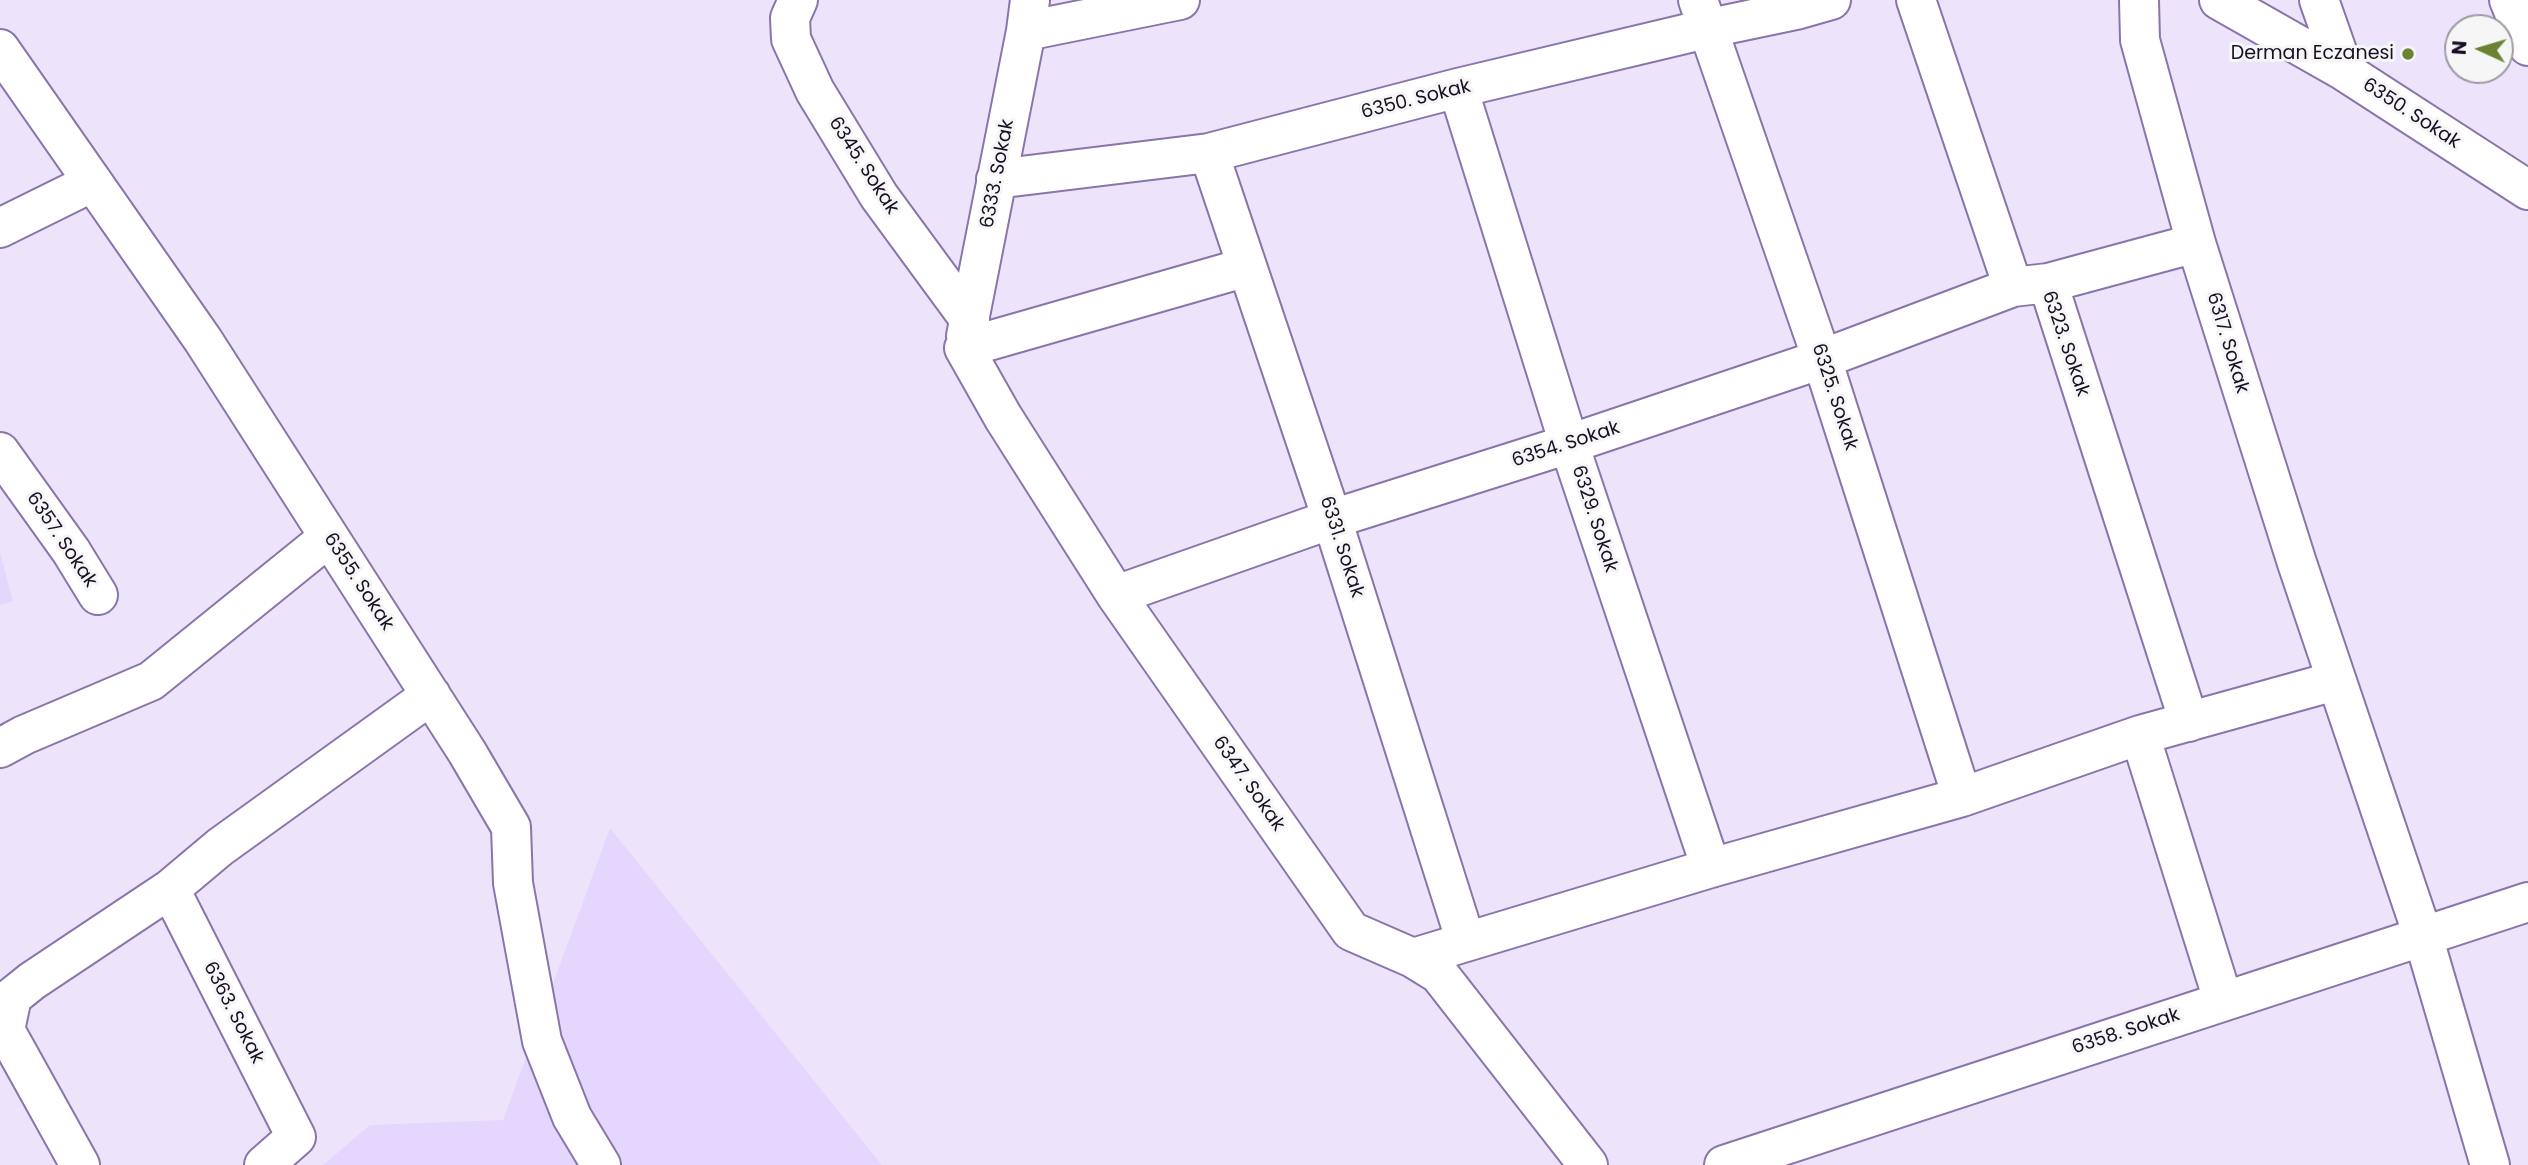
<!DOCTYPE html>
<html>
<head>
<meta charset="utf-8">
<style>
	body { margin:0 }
	#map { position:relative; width:2528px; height:1165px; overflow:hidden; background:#ede4fc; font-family:Poppins,sans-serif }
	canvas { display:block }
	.north { position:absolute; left:2444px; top:14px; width:70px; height:70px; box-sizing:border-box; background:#f6f6f6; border:2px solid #9d9aa2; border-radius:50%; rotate:274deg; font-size:19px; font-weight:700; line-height:28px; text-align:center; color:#180f24 }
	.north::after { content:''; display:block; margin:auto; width:24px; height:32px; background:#6c8132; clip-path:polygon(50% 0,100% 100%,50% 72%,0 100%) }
</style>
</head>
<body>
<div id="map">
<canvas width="2528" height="1165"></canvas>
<div class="north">N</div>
</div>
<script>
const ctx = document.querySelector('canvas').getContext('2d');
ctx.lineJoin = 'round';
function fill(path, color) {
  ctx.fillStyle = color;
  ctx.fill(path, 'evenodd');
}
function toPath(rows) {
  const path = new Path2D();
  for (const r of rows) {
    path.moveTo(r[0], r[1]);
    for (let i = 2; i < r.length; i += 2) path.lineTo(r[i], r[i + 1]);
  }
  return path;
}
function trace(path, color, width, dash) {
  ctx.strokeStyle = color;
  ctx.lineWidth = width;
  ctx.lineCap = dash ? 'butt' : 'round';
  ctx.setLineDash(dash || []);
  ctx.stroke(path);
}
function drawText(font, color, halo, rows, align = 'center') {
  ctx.font = font + ' Poppins,sans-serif';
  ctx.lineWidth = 6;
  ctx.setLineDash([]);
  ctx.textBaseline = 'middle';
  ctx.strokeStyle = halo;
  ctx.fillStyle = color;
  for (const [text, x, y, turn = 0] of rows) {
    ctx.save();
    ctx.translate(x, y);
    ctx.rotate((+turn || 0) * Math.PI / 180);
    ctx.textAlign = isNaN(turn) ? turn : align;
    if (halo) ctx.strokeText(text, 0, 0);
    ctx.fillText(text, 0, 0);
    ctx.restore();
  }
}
fill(toPath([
	[0,553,13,601,0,605],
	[610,828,882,1165,323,1165,370,1125,503,1120]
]), '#e5d6fe');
const minor = toPath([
	[798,0,790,18,791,39,815,91,879,196,970,320],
	[1698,0,1822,359,1962,797],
	[1916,0,2013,287,2048,283,2189,722],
	[2139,0,2140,40,2196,243,2297,563,2423,936,2490,1165],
	[2219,0,2344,71,2528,190],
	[2319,0,2344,71],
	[2509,0,2528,46],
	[1026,31,1180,0],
	[0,49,203,340,467,752,511,827,513,883,542,1041,572,1117,601,1165],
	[1458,88,1569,444,1711,868],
	[1209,153,1332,519,1466,942],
	[996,179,1209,153,1458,88,1710,28,1796,10,1831,0],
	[0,228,93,182],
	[2048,283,2196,243],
	[966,336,1026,31,1030,0],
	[964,348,1003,417,1116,595,1351,931,1413,958,1439,974,1588,1165],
	[964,348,1247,267],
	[0,452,71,551,98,595],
	[1116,595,1332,519,1569,444,1822,359,2013,287],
	[2140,735,2223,1000],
	[0,748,24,735,151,681,329,537],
	[170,889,296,1137,264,1165],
	[1413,958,1711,868,1962,797,2140,735,2335,681],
	[0,1021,80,1165],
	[0,1034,5,1030,12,997,32,981,170,889,220,847,431,695],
	[1724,1165,2528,902]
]);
trace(minor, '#8a75ab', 42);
trace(minor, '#fff', 38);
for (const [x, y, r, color] of [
	[2408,54,7,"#6c8132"]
]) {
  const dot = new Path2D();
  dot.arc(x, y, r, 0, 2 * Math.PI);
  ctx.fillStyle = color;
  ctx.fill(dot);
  trace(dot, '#f6f6f6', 2.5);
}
drawText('19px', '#180f24', '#f6f6f6', [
	["Derman Eczanesi",2394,54]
], 'right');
drawText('19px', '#180f24', '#f6f6f6', [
	["6350. Sokak",1416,100,-14],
	["6350. Sokak",2411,114,33],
	["6345. Sokak",863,166,57],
	["6333. Sokak",998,174,-79],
	["6317. Sokak",2227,343,73],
	["6323. Sokak",2065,344,71],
	["6325. Sokak",1834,397,72],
	["6354. Sokak",1566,445,-18],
	["6329. Sokak",1594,519,72],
	["6357. Sokak",61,540,56],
	["6331. Sokak",1341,547,72],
	["6355. Sokak",358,582,57],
	["6347. Sokak",1248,784,55],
	["6363. Sokak",233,1013,63],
	["6358. Sokak",2126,1032,-18]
]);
</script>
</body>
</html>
